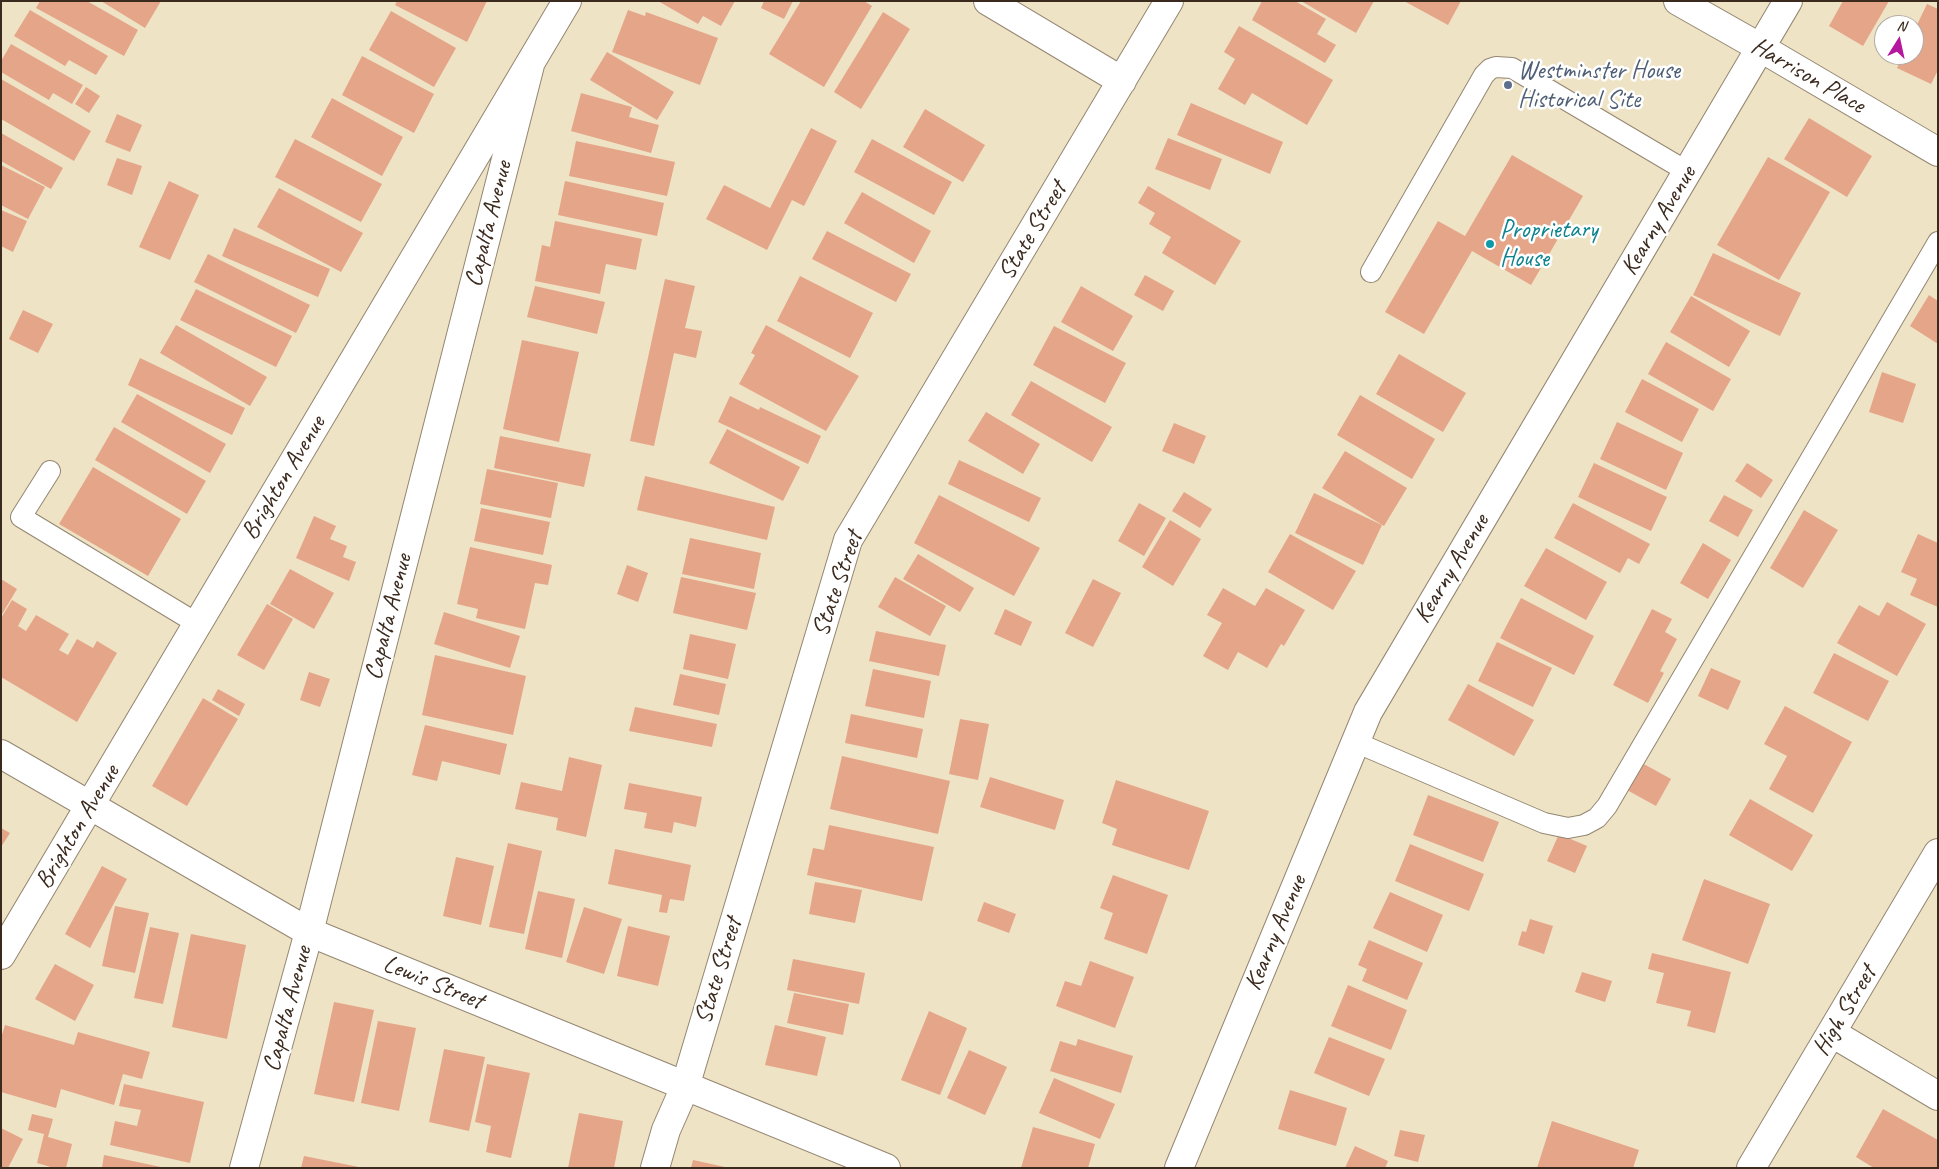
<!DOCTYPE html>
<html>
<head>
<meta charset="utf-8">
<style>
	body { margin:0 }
	#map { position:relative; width:1939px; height:1169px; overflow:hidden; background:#eee3c5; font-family:Caveat,sans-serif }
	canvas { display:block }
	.frame { position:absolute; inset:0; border:2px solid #3b2a1e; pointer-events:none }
	.north { position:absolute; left:1874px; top:15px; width:50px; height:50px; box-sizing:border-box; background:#fff; border:1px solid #b1aaa5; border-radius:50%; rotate:10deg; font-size:14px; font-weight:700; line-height:20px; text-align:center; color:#3b2a1e }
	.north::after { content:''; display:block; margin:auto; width:18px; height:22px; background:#b5179e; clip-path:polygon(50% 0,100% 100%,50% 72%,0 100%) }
</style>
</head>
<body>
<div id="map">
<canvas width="1939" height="1169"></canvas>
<div class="frame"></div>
<div class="north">N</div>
</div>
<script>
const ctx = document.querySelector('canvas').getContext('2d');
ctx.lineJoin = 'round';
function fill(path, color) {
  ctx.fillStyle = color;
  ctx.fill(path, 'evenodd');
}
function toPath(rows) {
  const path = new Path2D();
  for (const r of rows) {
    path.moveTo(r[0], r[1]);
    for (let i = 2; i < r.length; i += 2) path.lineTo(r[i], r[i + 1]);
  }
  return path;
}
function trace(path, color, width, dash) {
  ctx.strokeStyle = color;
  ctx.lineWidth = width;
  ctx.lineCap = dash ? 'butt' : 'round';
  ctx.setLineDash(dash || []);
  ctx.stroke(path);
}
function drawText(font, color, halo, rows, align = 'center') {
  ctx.font = font + ' Caveat,sans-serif';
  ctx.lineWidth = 5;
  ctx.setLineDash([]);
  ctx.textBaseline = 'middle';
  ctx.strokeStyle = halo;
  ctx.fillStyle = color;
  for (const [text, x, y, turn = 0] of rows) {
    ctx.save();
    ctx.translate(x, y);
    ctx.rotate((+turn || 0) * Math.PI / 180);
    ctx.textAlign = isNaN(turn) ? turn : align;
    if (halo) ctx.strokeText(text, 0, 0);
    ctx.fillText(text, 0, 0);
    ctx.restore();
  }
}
fill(toPath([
	[40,1,87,1,138,30,124,56,36,8],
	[101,1,161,1,145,28],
	[397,1,487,1,467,42,395,5],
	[658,1,735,1,721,26,703,16,698,24],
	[764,1,793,1,784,19,761,8],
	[801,1,864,1,872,6,824,87,769,54],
	[1262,1,1295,1,1326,19,1317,34,1336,45,1325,63,1252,20],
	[1301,1,1374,1,1356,33],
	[1404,1,1461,1,1448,25],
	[1843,1,1889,1,1863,46,1829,26],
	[1927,4,1938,9,1938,70,1931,84,1897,68,1903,55,1914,55,1914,31],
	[30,10,108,56,96,75,69,60,65,66,14,36],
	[628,10,645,16,646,12,718,38,700,85,612,52],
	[391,11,456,48,434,87,369,50],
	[883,12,910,29,861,109,834,92],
	[1239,26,1333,80,1307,125,1252,93,1245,105,1218,89,1235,59,1224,52],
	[11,44,83,85,72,104,53,93,49,100,1,72,1,61],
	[607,52,674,92,657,120,590,80],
	[362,56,434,94,414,133,342,95],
	[1,79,91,131,74,161,1,119],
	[86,87,100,96,89,113,75,104],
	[581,93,632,107,629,117,659,125,651,153,571,131],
	[332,98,403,137,382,176,311,137],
	[1191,103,1283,142,1270,174,1177,135],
	[925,109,985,145,963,182,903,147],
	[117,114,142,125,130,152,105,142],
	[1809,118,1872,156,1847,197,1784,159],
	[811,128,837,141,804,206,792,200,767,250,706,219,724,185,770,208],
	[1,133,63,168,51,189,1,161],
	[1168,138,1222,159,1210,190,1155,169],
	[295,139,382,184,361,222,275,177],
	[872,139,952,182,934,215,854,172],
	[576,141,675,162,667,196,569,176],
	[1512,155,1583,196,1531,285,1472,251,1424,334,1385,312,1438,221,1465,236],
	[1768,157,1830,192,1779,280,1717,245],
	[117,158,142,166,132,195,107,185],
	[1,165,45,187,28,219,1,205],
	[169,181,199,195,170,260,139,247],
	[565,181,664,203,657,236,558,215],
	[1148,186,1241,241,1215,285,1162,253,1171,237,1149,224,1155,213,1138,203],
	[279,188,363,233,341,272,257,227],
	[862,192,931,231,914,263,844,223],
	[1,210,27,221,13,252,1,246],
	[555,221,642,239,636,270,606,264,600,294,535,281,542,245,550,247],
	[234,228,330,269,318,297,222,256],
	[827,231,911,274,896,302,812,259],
	[1713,253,1801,293,1780,336,1693,295],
	[208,254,310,305,296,333,194,282],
	[1145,275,1174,291,1163,311,1134,295],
	[800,276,873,313,850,358,777,321],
	[665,279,695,286,685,328,702,331,696,358,674,353,654,446,630,441],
	[535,286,605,302,597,334,527,317],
	[1081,286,1133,316,1113,351,1061,322],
	[196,289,292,336,276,367,180,320],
	[1929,295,1938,301,1938,344,1910,326],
	[1691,296,1750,331,1729,367,1670,332],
	[23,310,53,324,38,353,9,339],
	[176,325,267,377,250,406,160,353],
	[766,325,859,376,826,431,739,384,755,355,751,353],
	[1054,326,1126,363,1105,403,1033,365],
	[522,340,579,352,559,442,503,429],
	[1666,342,1731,379,1713,411,1648,374],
	[1399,354,1466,393,1443,432,1376,394],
	[140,358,245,408,232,435,128,385],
	[1882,372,1916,384,1903,423,1869,412],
	[1642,379,1699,409,1682,442,1625,412],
	[1031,381,1112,427,1092,462,1011,415],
	[137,394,226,444,210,473,121,422],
	[1360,395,1435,439,1412,479,1337,435],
	[730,396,759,410,760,407,821,436,808,464,718,422],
	[986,412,1040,444,1023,474,968,441],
	[1617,422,1683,453,1666,490,1600,459],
	[1174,423,1206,436,1194,464,1162,451],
	[114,427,206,481,187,514,95,460],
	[727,429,800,467,783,501,709,463],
	[500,436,591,454,584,487,494,468],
	[1345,451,1407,488,1384,526,1322,488],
	[959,460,1041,498,1029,522,948,484],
	[1594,463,1667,497,1651,531,1578,497],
	[1747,463,1773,480,1761,498,1735,481],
	[93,467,181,519,148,576,59,524],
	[487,469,558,483,551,518,480,504],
	[645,476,775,507,767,540,637,510],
	[1184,492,1212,509,1200,528,1172,511],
	[1314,493,1382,525,1363,565,1295,533],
	[939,495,1040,548,1014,596,914,543],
	[1724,495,1753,510,1738,537,1709,521],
	[1139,503,1166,518,1144,556,1118,541],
	[1573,503,1650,544,1639,564,1628,558,1620,573,1554,538],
	[481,508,550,522,543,555,474,541],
	[1804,510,1838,530,1803,588,1770,568],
	[314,516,336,526,330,539,347,546,343,557,356,562,349,581,296,558],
	[1170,520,1201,539,1173,586,1142,567],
	[1290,534,1356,571,1333,610,1268,572],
	[1918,534,1938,543,1938,607,1910,595,1917,579,1901,572],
	[690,538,761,553,754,589,682,574],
	[1703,543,1731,560,1708,599,1680,583],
	[470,547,552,565,548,585,535,583,525,629,476,618,478,609,457,604],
	[1546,548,1607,582,1586,620,1524,586],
	[918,554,974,588,960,612,903,579],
	[627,565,648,573,638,602,617,594],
	[290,569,334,593,314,629,270,604],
	[681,577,756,593,747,630,673,613],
	[895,577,946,606,930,636,878,607],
	[1,579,17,589,1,616],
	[1093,579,1121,593,1093,647,1065,633],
	[1223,588,1255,606,1266,588,1305,610,1284,646,1281,644,1267,668,1238,652,1228,670,1203,656,1222,623,1207,615],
	[1521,598,1594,636,1574,675,1500,638],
	[12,600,27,609,18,626,26,631,36,615,69,634,59,650,68,655,77,639,93,648,97,641,117,653,77,722,1,677,1,618],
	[1887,602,1926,624,1897,676,1837,643,1859,605,1879,616],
	[267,604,293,619,264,670,237,655],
	[1005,609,1032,622,1021,646,994,634],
	[1652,609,1672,619,1665,632,1677,639,1660,671,1664,673,1648,703,1613,685],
	[444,612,520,636,510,668,434,644],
	[876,631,946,645,939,676,869,661],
	[690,634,736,644,728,679,683,669],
	[1497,642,1552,668,1533,707,1478,681],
	[1834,653,1889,681,1868,721,1813,693],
	[435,655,526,676,513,735,422,715],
	[1711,668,1741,681,1728,710,1698,696],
	[873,669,931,681,924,718,865,706],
	[309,672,330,679,320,707,300,700],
	[680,674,726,684,719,715,673,705],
	[1468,684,1534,720,1514,756,1448,720],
	[218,689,245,704,239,716,212,700],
	[203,698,238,719,187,806,152,786],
	[1785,706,1852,742,1813,813,1769,789,1787,756,1764,744],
	[635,707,717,724,712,747,629,731],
	[851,714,923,729,917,758,845,743],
	[960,719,989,724,978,780,949,774],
	[425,725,507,744,500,775,442,761,437,781,412,775],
	[842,756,950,781,938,834,830,809],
	[569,757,602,765,586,837,556,830,558,818,515,809,521,782,562,791],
	[1642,763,1671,779,1656,806,1627,790],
	[990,777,1064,800,1055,830,980,807],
	[1116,780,1209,811,1189,870,1112,845,1117,829,1102,823],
	[629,783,702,797,696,827,674,822,672,833,644,828,647,813,624,809],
	[1428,795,1499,822,1483,862,1413,835],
	[1750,799,1813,835,1792,871,1729,835],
	[829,825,934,847,922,901,807,875,813,848,824,850],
	[1,828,10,833,1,847],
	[1559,834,1587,846,1575,873,1547,861],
	[508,843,542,851,524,934,489,927],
	[1410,844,1484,874,1469,911,1395,881],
	[615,849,691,865,684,901,670,899,667,913,659,912,662,895,608,884],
	[456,857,494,866,481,925,443,916],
	[102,866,127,879,90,948,65,934],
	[1113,875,1168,895,1147,954,1104,939,1113,913,1100,908],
	[1704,879,1770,904,1748,964,1682,940],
	[815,882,862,890,855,923,809,914],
	[538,891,575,899,562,958,525,949],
	[1390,892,1443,915,1427,952,1373,928],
	[984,902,1016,914,1009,933,977,921],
	[115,906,149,913,135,973,102,966],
	[584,907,622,919,604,974,566,962],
	[1530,919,1553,926,1544,954,1518,945,1522,931,1526,932],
	[628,926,670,936,658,986,617,976],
	[150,927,179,933,163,1004,134,998],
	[191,934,246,945,227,1039,172,1027],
	[1369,940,1423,963,1407,1000,1362,981,1367,969,1358,965],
	[1652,953,1731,972,1715,1033,1687,1026,1691,1011,1656,1003,1664,973,1648,969],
	[793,959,865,973,859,1004,787,990],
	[1090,961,1134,977,1115,1028,1056,1006,1065,981,1081,986],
	[55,964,94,985,75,1021,35,999],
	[1582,972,1612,981,1605,1002,1575,992],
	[1348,985,1407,1010,1391,1050,1331,1026],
	[794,993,849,1004,843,1035,787,1023],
	[334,1002,374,1010,354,1102,314,1094],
	[929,1011,967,1028,940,1095,901,1080],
	[378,1021,416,1028,399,1111,361,1103],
	[5,1025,74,1045,78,1032,150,1052,142,1079,123,1074,114,1105,61,1089,56,1108,1,1092,1,1038],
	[775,1025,826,1037,817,1076,765,1065],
	[1329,1037,1385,1059,1369,1096,1314,1073],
	[1078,1039,1133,1056,1121,1093,1050,1071,1060,1041,1076,1046],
	[444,1049,485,1057,469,1131,429,1122],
	[969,1050,1007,1067,985,1115,947,1098],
	[487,1064,530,1073,511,1158,486,1152,491,1126,475,1122],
	[1054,1078,1115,1104,1100,1139,1039,1113],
	[124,1084,204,1102,190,1163,110,1145,115,1121,137,1126,141,1110,119,1106],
	[1290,1090,1347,1108,1336,1146,1278,1129],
	[1883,1109,1938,1140,1937,1168,1874,1168,1856,1157],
	[579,1113,623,1121,614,1168,568,1168],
	[32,1114,53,1119,48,1137,72,1144,66,1168,54,1168,37,1163,44,1134,28,1130],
	[1552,1121,1639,1150,1633,1168,1537,1168],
	[1033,1127,1095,1144,1088,1168,1021,1168],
	[1,1128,23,1139,8,1168,1,1168],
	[1400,1130,1425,1135,1418,1162,1394,1156],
	[1355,1146,1388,1161,1385,1168,1345,1168],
	[104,1155,161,1167,161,1168,102,1168],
	[304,1156,359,1167,359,1168,301,1168],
	[693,1160,725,1167,725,1168,691,1168]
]), '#e5a589');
const service = toPath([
	[1371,272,1484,75,1490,69,1496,67,1512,68,1688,172],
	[50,471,21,517,198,624],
	[1355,742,1544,823,1568,828,1584,825,1597,818,1607,806,1938,242]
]);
const minor = toPath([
	[988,1,1122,81],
	[1678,1,1761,48,1938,152],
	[1,754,309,932,886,1168],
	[1,955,567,1],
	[1832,1033,1938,1096],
	[244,1168,309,932,530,65],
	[655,1168,666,1130,685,1087,848,540,1169,1],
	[1179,1168,1368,712,1788,1],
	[1751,1168,1938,853]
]);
trace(service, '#948672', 22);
trace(minor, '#948672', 30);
trace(service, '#fff', 20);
trace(minor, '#fff', 28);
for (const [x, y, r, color] of [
	[1508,85,5,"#5c6f8a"],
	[1490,244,5,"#0f9aa8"]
]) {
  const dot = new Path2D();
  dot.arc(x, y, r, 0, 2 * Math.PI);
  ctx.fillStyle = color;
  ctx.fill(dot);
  trace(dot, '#fff', 2);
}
drawText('25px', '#4e5e75', '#fff', [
	["Westminster House",1518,71],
	["Historical Site",1518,100]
], 'left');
drawText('25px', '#3b2a1e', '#fff', [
	["Harrison Place",1808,76,30],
	["Kearny Avenue",1659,221,-59],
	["Capalta Avenue",489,224,-76],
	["State Street",1033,231,-59],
	["Brighton Avenue",284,478,-59],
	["Kearny Avenue",1452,569,-59],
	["State Street",838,584,-71],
	["Capalta Avenue",389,617,-76],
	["Brighton Avenue",78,827,-59],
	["Kearny Avenue",1276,933,-67],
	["State Street",719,971,-73],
	["Lewis Street",433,983,22],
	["Capalta Avenue",288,1009,-75],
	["High Street",1845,1011,-59]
]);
drawText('25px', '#0d838f', '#fff', [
	["Proprietary",1500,230],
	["House",1500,259]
], 'left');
</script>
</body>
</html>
